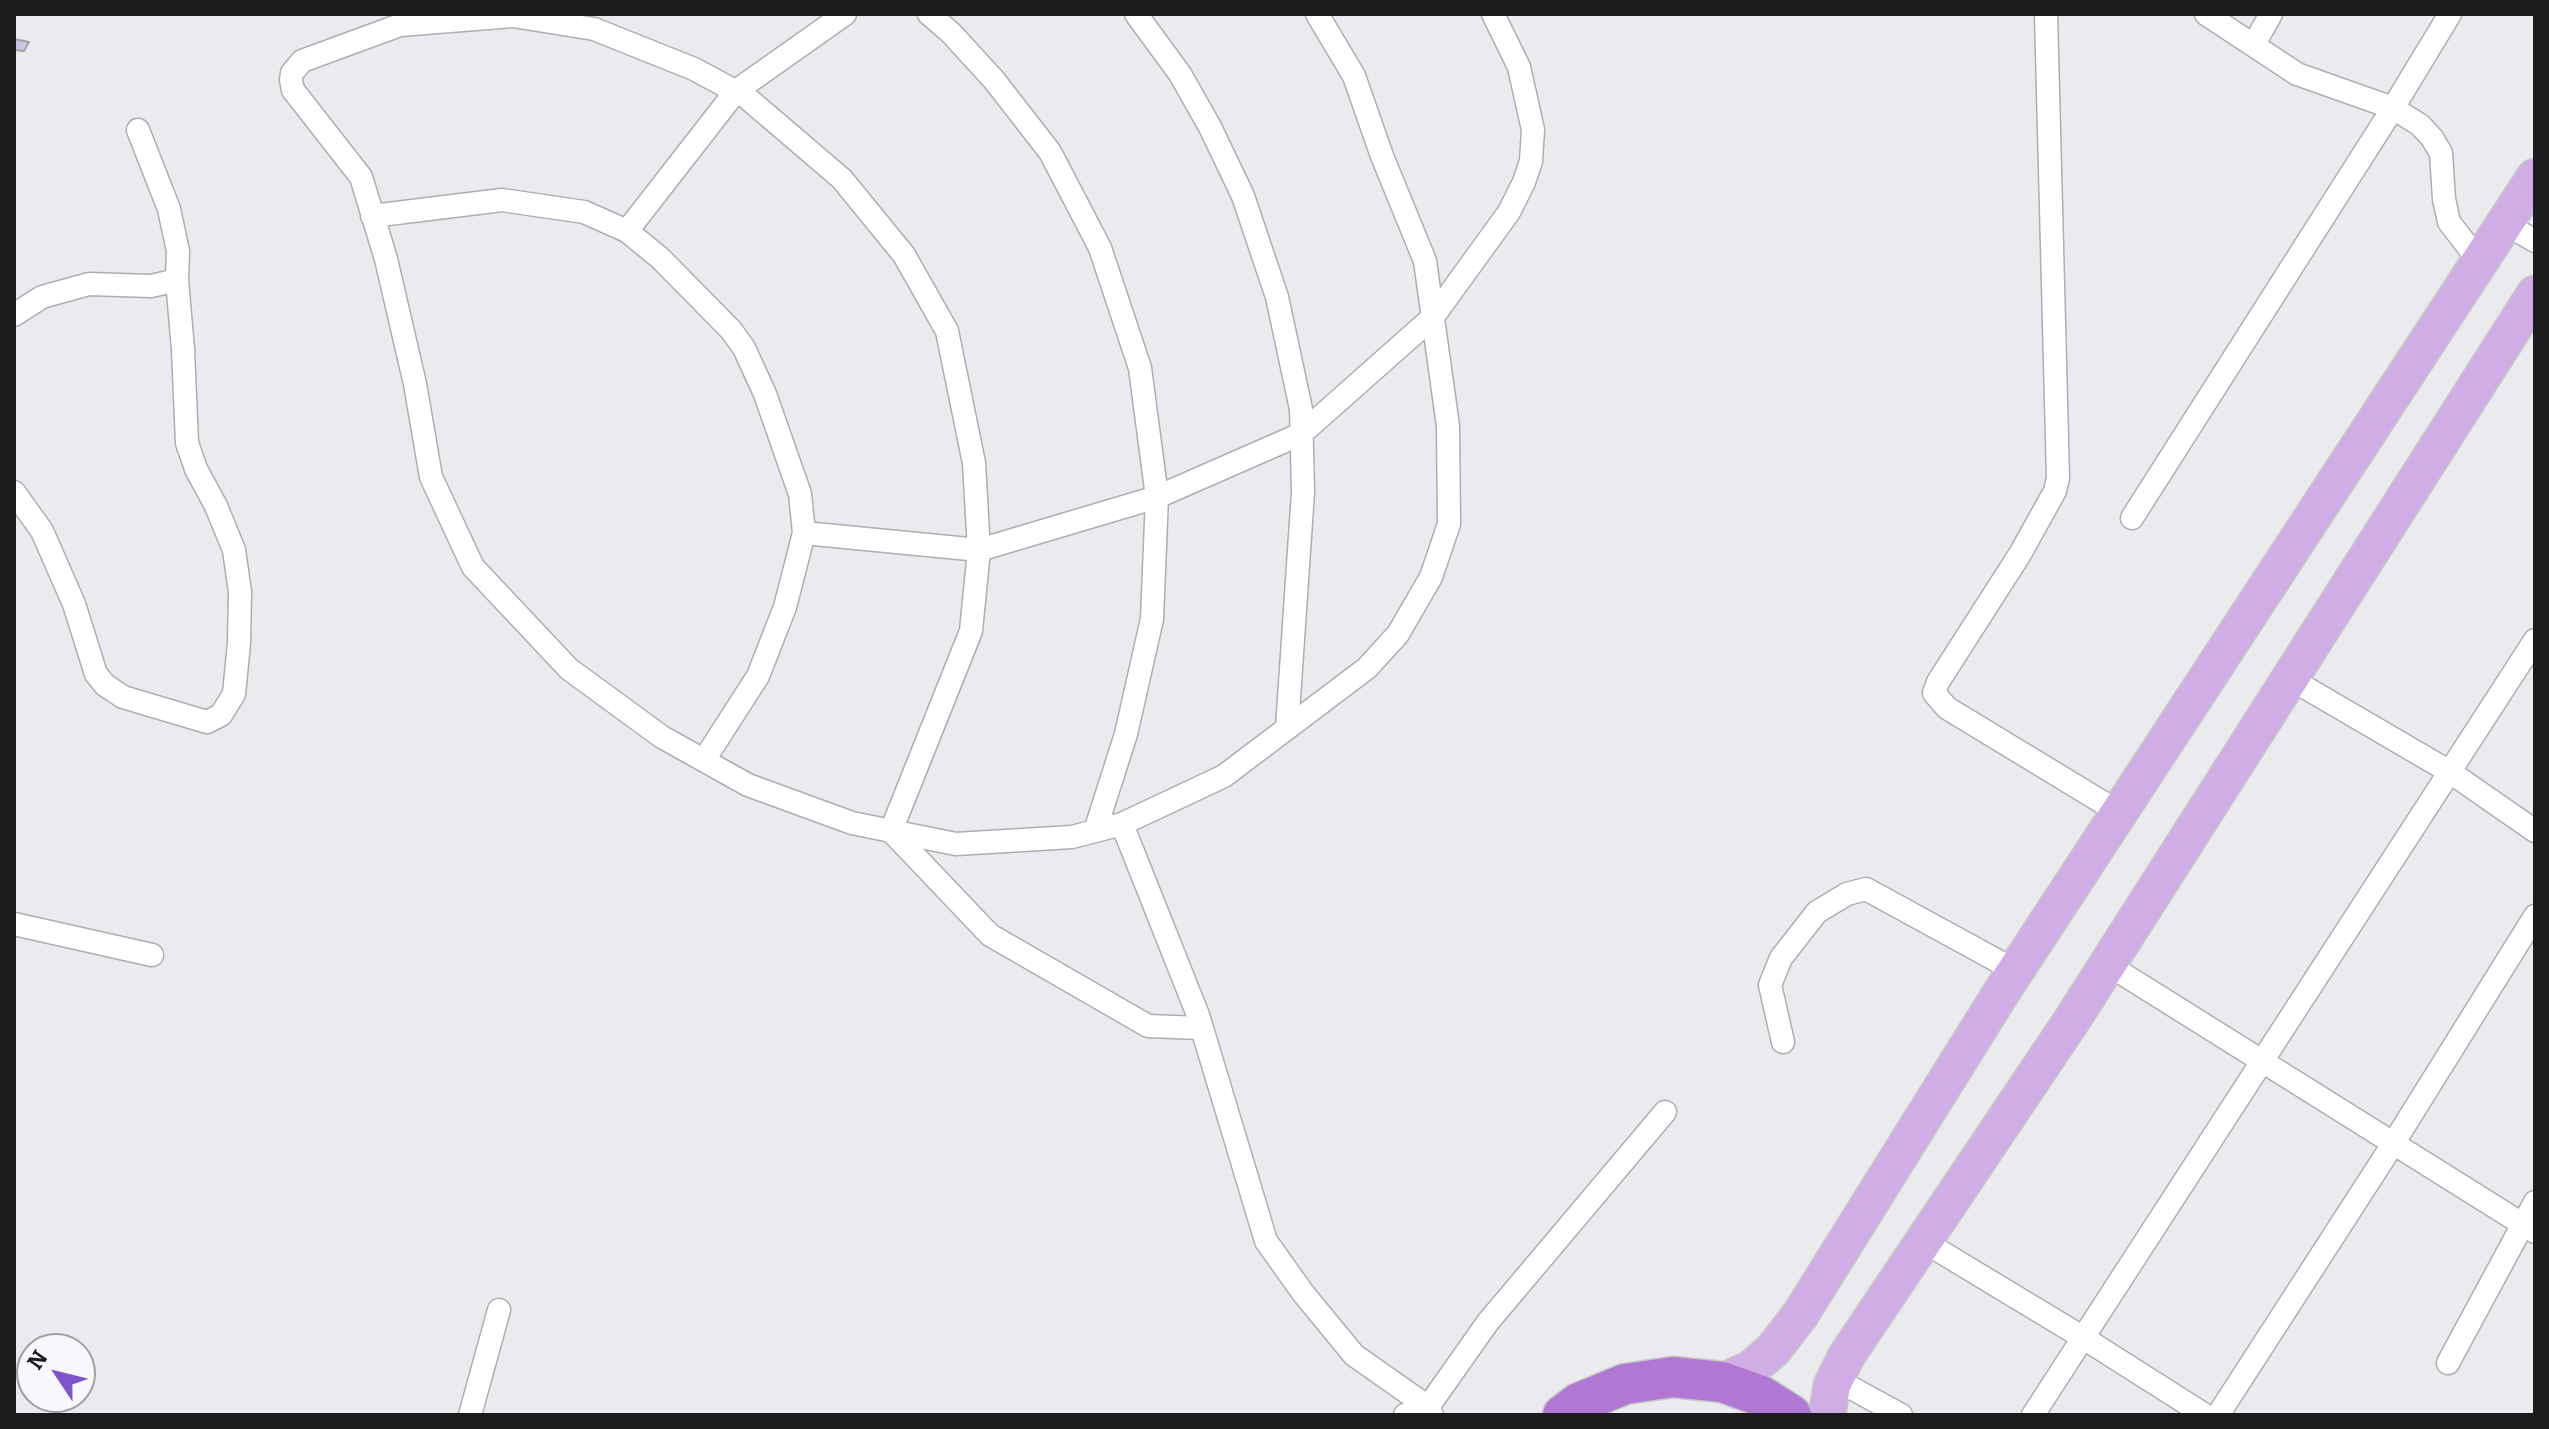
<!DOCTYPE html>
<html>
<head>
<meta charset="utf-8">
<style>
	body { margin:0 }
	#map { position:relative; width:2549px; height:1429px; overflow:hidden; background:#ebeaee; font-family:Bitter,serif }
	canvas { display:block }
	.frame { position:absolute; inset:0; border:16px solid #1b1a1c; pointer-events:none }
	.north { position:absolute; left:16px; top:1333px; width:80px; height:80px; box-sizing:border-box; background:#f8f7fb; border:2px solid #a09fa2; border-radius:50%; rotate:305deg; font-size:22px; font-weight:700; line-height:32px; text-align:center; color:#1b1a1c }
	.north::after { content:''; display:block; margin:auto; width:28px; height:36px; background:#7e53cc; clip-path:polygon(50% 0,100% 100%,50% 72%,0 100%) }
</style>
</head>
<body>
<div id="map">
<canvas width="2549" height="1429"></canvas>
<div class="frame"></div>
<div class="north">N</div>
</div>
<script>
const ctx = document.querySelector('canvas').getContext('2d');
ctx.lineJoin = 'round';
function fill(path, color) {
  ctx.fillStyle = color;
  ctx.fill(path, 'evenodd');
}
function toPath(rows) {
  const path = new Path2D();
  for (const r of rows) {
    path.moveTo(r[0], r[1]);
    for (let i = 2; i < r.length; i += 2) path.lineTo(r[i], r[i + 1]);
  }
  return path;
}
function trace(path, color, width, dash) {
  ctx.strokeStyle = color;
  ctx.lineWidth = width;
  ctx.lineCap = dash ? 'butt' : 'round';
  ctx.setLineDash(dash || []);
  ctx.stroke(path);
}
const building = toPath([
	[14,39,29,42,24,51,14,50,14,39]
]);
fill(building, '#cdc5e3');
trace(building, '#a2a1a5', 2);
const street = toPath([
	[929,14,951,33,994,80,1050,152,1100,248,1140,368,1157,497,1152,619,1126,734,1095,831],
	[1136,14,1180,74,1210,127,1243,196,1277,297,1301,409,1303,492,1287,728],
	[2046,14,2058,478,2055,491,2020,554,1938,682,1934,693,1947,708,2120,813],
	[2206,14,2297,74,2393,108,2420,125,2432,138,2441,153,2444,199,2449,222,2479,261],
	[2254,44,2271,14],
	[372,216,502,200,584,212,627,231,660,258,731,330,744,348,765,394,800,494,804,533,785,607,758,676,704,760],
	[2504,223,2535,241],
	[627,231,736,91,845,14],
	[14,315,42,297,89,284,151,286,177,280,178,251,169,209,138,130],
	[14,492,42,531,74,604,96,674,105,685,123,697,207,722,221,715,234,694,239,643,240,592,234,550,216,506,196,469,187,443,183,349,177,280],
	[2132,518,2393,108,2450,14],
	[804,533,979,550,1157,497,1301,434,1433,317,1509,212,1524,182,1531,161,1533,130,1519,67,1493,14],
	[2289,678,2450,772,2535,831],
	[1122,824,1198,1015,1266,1241,1303,1293,1354,1355,1428,1407,1432,1415],
	[14,924,152,955],
	[2107,964,2535,1232],
	[1201,1028,1148,1026,990,935,891,831,971,631,979,550,974,463,947,331,904,255,842,179,746,97,694,69,594,29,513,16,400,25,302,61,292,73,291,80,293,90,361,177,386,259,415,384,431,477,473,567,569,669,662,737,748,785,852,823,891,831,956,844,1072,837,1122,824,1224,776,1367,668,1398,634,1431,577,1449,524,1448,426,1425,261,1382,156,1354,76,1317,14],
	[1783,1042,1770,985,1781,958,1817,912,1847,894,1866,889,2016,971],
	[1923,1241,2082,1337,2205,1415],
	[2448,1363,2535,1202],
	[1835,1379,1901,1415],
	[470,1415,499,1310],
	[1405,1415,1428,1407,1488,1322,1665,1112],
	[2033,1415,2535,640],
	[2218,1415,2393,1144,2535,916]
]);
const primary = toPath([
	[1722,1382,1751,1369,1773,1350,1800,1315,2001,993,2535,177],
	[1827,1415,1832,1385,1847,1355,2072,1020,2535,294]
]);
const highway = toPath([
	[1563,1415,1579,1403,1625,1384,1673,1377,1722,1382,1761,1396,1791,1415]
]);
trace(street, '#aeadb1', 25);
trace(primary, '#c8c8c9', 39);
trace(highway, '#c8c8c9', 43);
trace(street, '#fff', 22);
trace(primary, '#d0aee5', 36);
trace(highway, '#b178d3', 40);
</script>
</body>
</html>
